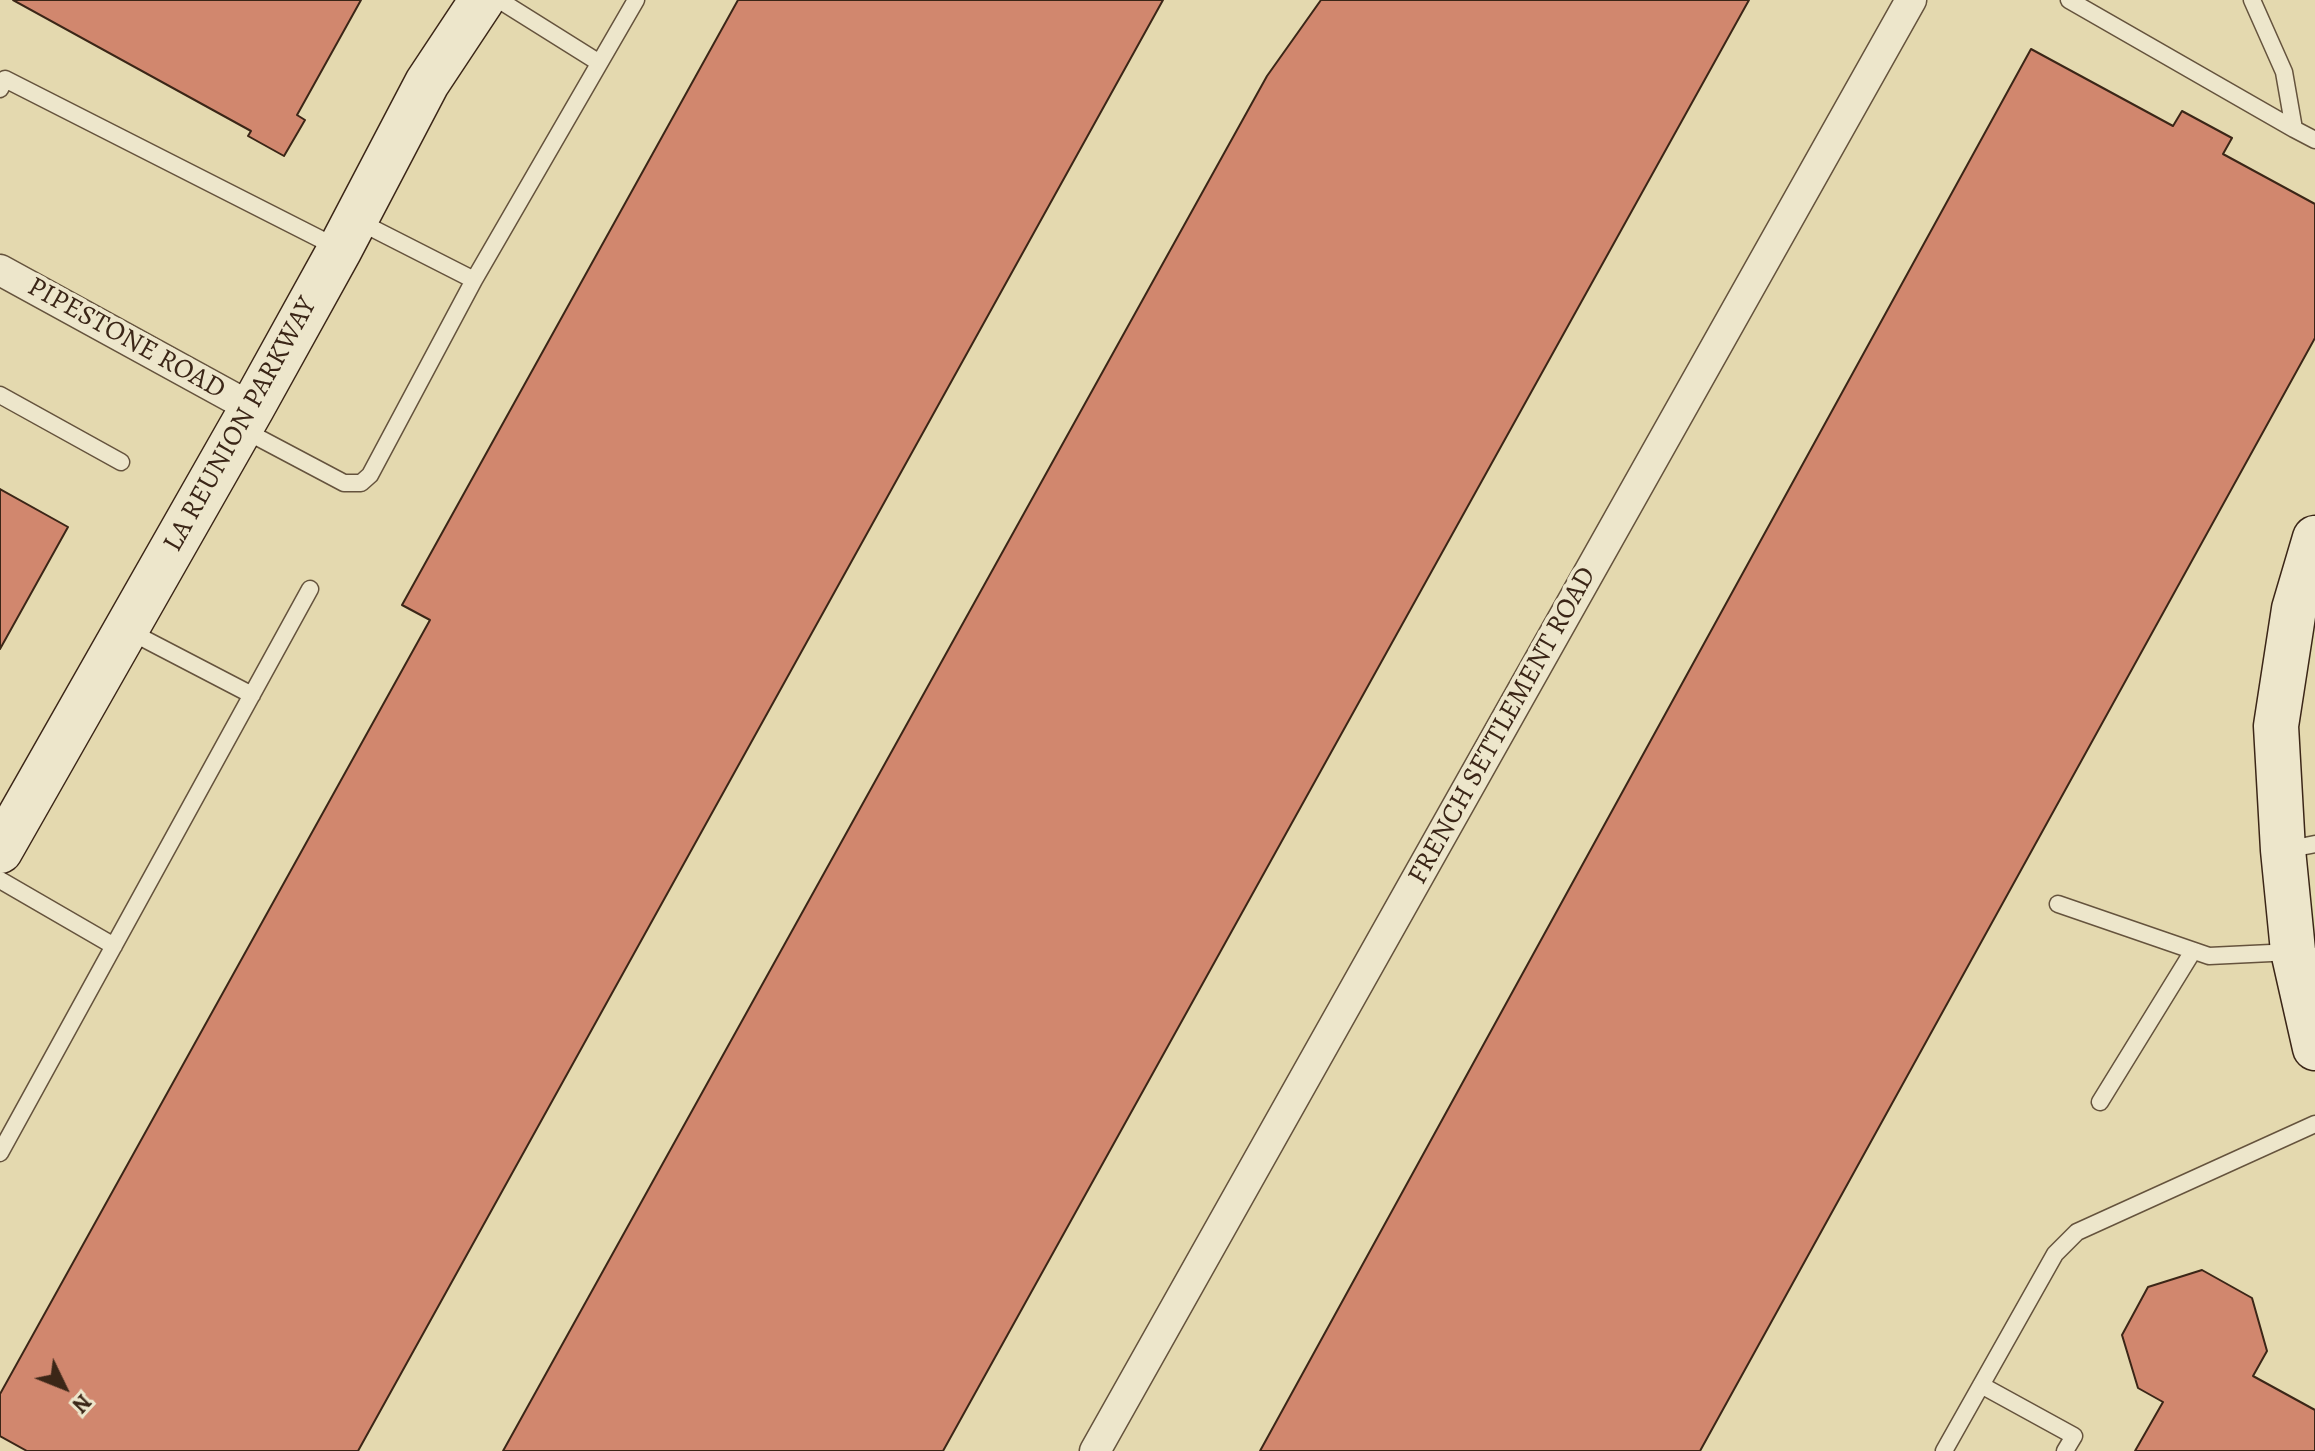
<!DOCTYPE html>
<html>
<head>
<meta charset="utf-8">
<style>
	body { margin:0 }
	#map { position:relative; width:2315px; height:1451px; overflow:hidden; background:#e4d9af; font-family:Alegreya,serif }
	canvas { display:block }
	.north { position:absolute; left:24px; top:1347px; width:80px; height:80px; -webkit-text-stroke:6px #ede6cb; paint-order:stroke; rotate:133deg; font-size:22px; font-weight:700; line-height:32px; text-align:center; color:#3b2617 }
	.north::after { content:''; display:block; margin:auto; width:28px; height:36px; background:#3b2617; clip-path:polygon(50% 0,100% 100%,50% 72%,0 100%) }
</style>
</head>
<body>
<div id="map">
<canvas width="2315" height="1451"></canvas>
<div class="north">N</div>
</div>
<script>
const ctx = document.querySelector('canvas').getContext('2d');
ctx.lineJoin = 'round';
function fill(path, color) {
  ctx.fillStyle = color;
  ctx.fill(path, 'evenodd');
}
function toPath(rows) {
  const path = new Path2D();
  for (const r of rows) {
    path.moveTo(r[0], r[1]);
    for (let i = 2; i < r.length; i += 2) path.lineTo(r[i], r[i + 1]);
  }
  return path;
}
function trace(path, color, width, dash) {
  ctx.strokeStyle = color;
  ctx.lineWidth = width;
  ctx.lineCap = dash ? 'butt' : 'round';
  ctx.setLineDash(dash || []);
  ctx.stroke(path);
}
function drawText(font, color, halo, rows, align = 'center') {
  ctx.font = font + ' Alegreya,serif';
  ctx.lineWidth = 8;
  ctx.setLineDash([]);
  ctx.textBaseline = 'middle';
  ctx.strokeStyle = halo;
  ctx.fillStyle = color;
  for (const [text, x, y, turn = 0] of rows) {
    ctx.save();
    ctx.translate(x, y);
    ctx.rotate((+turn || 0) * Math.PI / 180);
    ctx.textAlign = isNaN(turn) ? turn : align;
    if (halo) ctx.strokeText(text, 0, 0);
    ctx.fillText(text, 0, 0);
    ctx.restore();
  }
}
const building = toPath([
	[13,0,361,0,297,115,305,120,284,156,248,136,251,131,13,0],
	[738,0,1163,0,358,1451,27,1451,0,1436,0,1394,430,620,402,605,738,0],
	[1321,0,1749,0,943,1451,503,1451,1267,76,1321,0],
	[2031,49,2173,126,2182,111,2232,138,2223,154,2315,204,2315,338,1700,1451,1260,1451,2031,49],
	[0,489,68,527,0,649,0,489],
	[2202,1270,2252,1298,2267,1351,2253,1376,2315,1410,2315,1451,2135,1451,2163,1402,2138,1388,2122,1335,2148,1287,2202,1270]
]);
fill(building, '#d1876e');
trace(building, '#3b2617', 2);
const lane = toPath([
	[499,0,598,62],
	[2069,0,2294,129],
	[2252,0,2284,72,2294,129,2315,140],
	[0,89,5,79,338,248],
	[358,221,474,280],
	[0,395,121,462],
	[242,429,344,483,361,483,370,475,474,280,636,0],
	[129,631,252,695],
	[2285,850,2315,844],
	[0,880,114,946],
	[2058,904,2209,956,2292,952],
	[2100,1102,2193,951],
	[0,1153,310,589],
	[1981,1385,2074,1436,2065,1451],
	[1944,1451,2055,1254,2077,1232,2315,1124]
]);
const street = toPath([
	[0,270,252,408],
	[1095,1451,1911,0]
]);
const secondary = toPath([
	[2315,538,2294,609,2276,726,2283,850,2293,951,2315,1048],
	[0,851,252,408,340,249,427,83,482,0]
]);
trace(lane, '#65533d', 19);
trace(street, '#65533d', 33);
trace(secondary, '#3b2617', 47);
trace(lane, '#ede6cb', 16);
trace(street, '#ede6cb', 30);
trace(secondary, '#ede6cb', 44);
drawText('28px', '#3b2617', '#ede6cb', [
	["PIPESTONE ROAD",126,339,29],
	["LA REUNION PARKWAY",241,425,-61],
	["FRENCH SETTLEMENT ROAD",1503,726,-61]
]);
</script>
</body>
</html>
